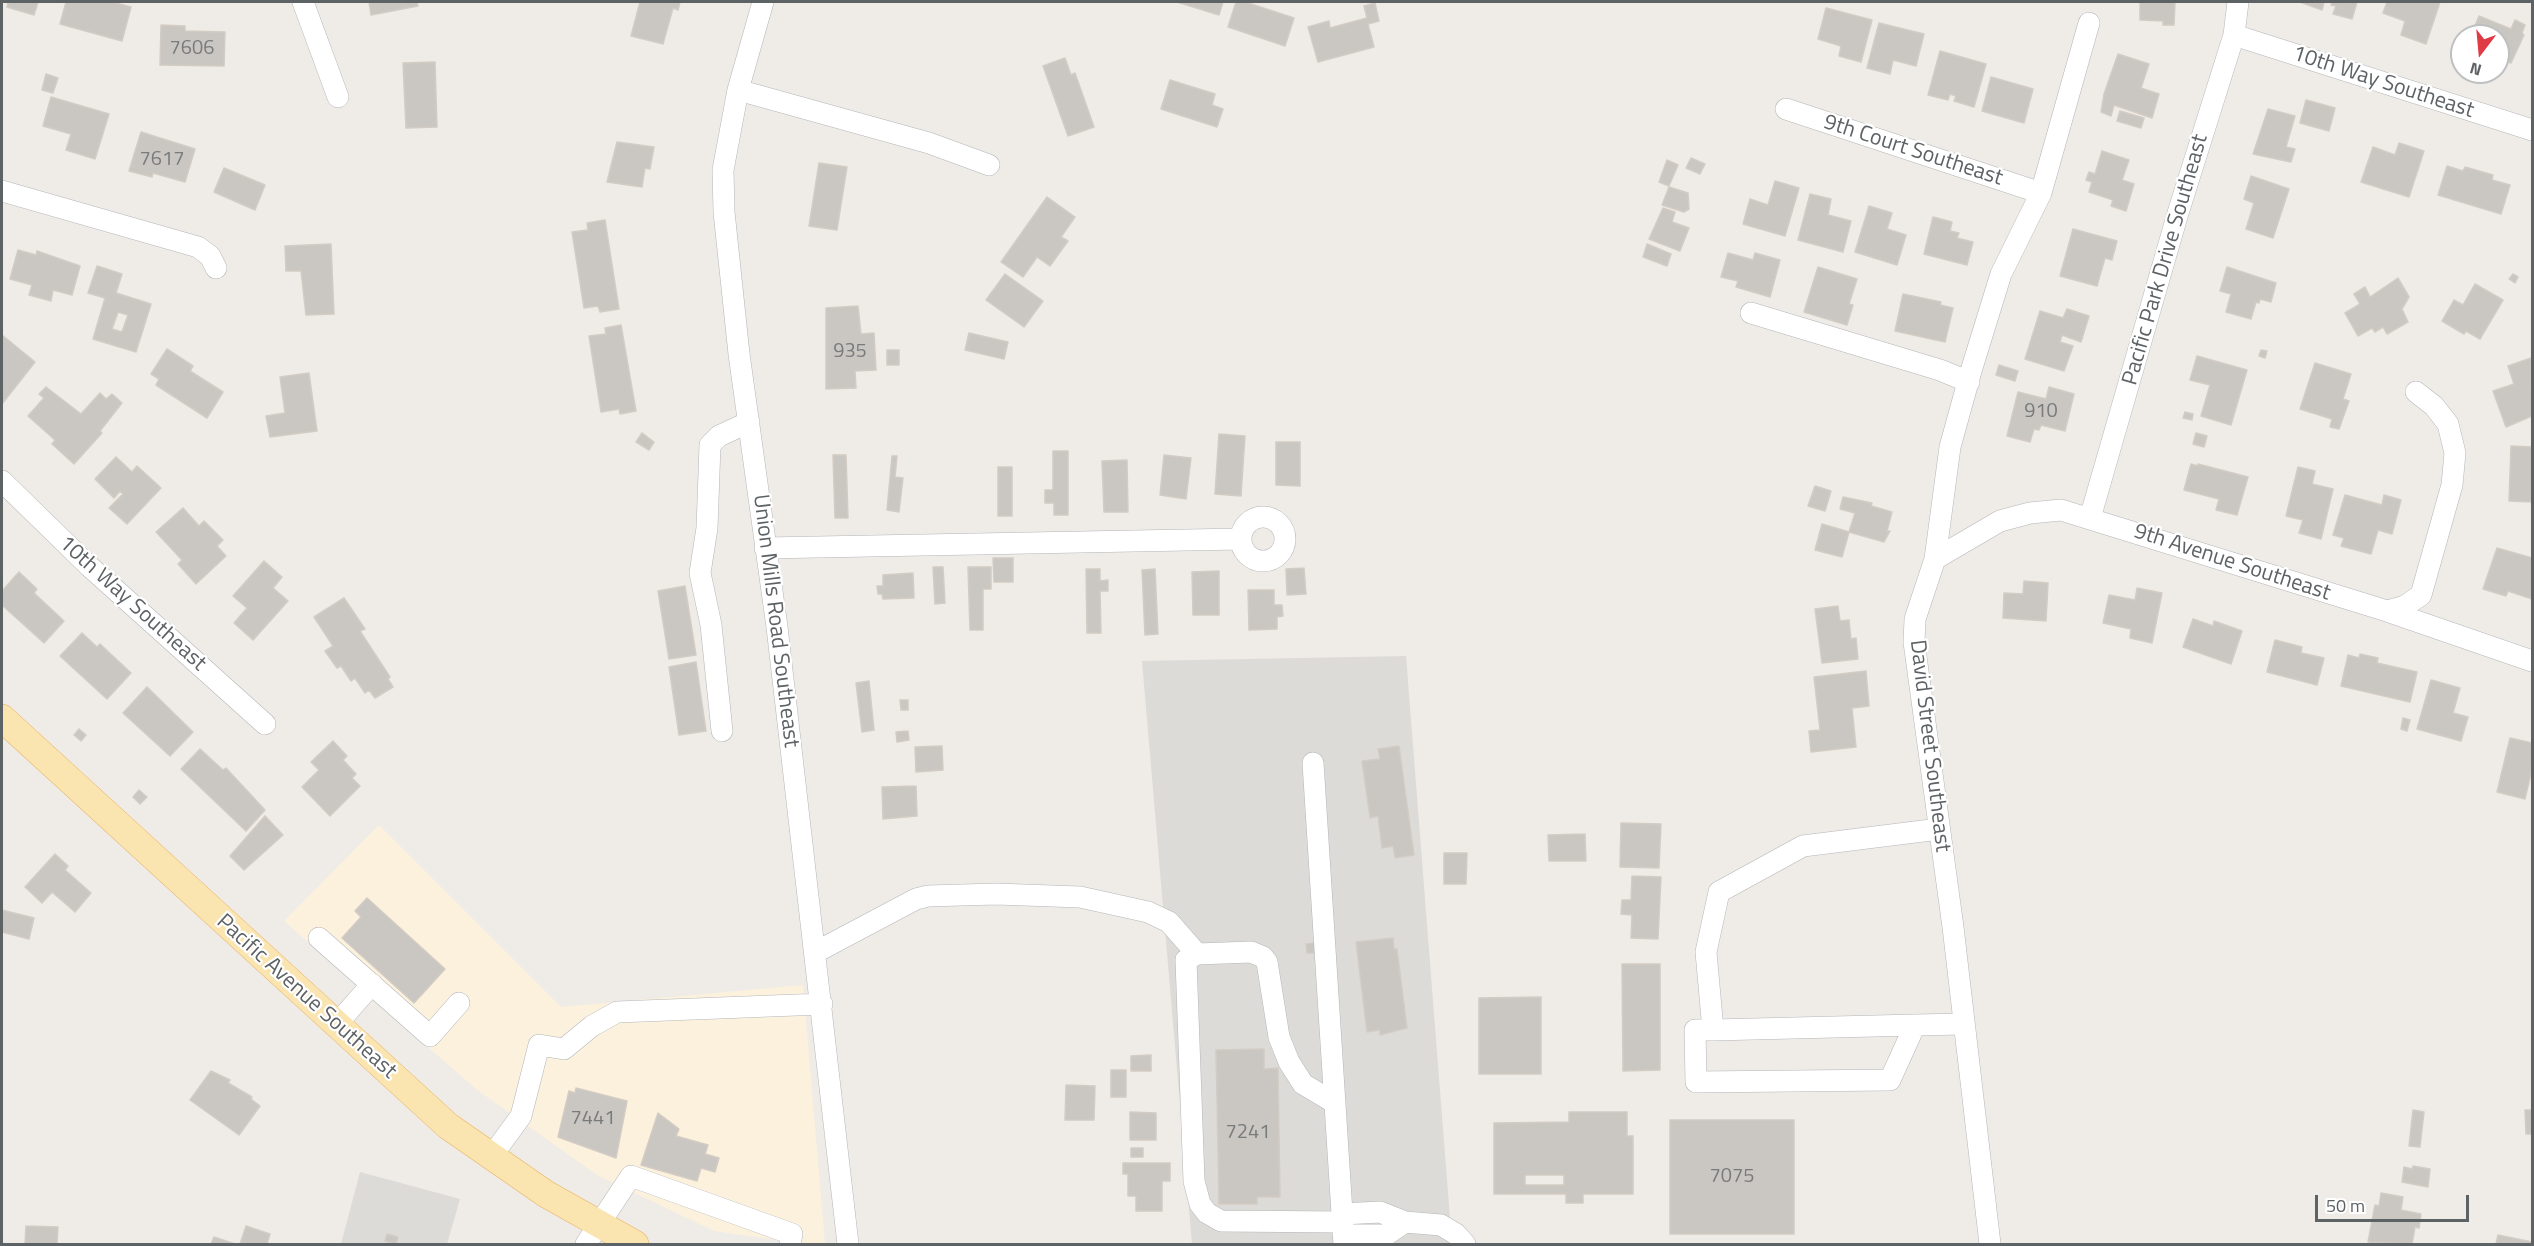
<!DOCTYPE html>
<html>
<head>
<meta charset="utf-8">
<style>
	body { margin:0 }
	#map { position:relative; width:2534px; height:1246px; overflow:hidden; background:#efebe6; font-family:"Titillium Web",sans-serif }
	canvas { display:block }
	.frame { position:absolute; inset:0; border:3px solid #5d6265; pointer-events:none }
	.north { position:absolute; left:2450px; top:24px; width:60px; height:60px; box-sizing:border-box; background:#fff; border:2px solid #bec0c1; border-radius:50%; rotate:196deg; font-size:16px; font-weight:700; line-height:24px; text-align:center; color:#5d6265 }
	.north::after { content:''; display:block; margin:auto; width:21px; height:27px; background:#df3b44; clip-path:polygon(50% 0,100% 100%,50% 72%,0 100%) }
	.scale { position:absolute; left:2315px; top:1195px; width:154px; height:27px; box-sizing:border-box; border:3px solid #5d6265; border-top:0; padding-left:8px; font-size:18px; line-height:21px; white-space:nowrap; color:#5d6265; -webkit-text-stroke:4px #fff; paint-order:stroke }
</style>
</head>
<body>
<div id="map">
<canvas width="2534" height="1246"></canvas>
<div class="frame"></div>
<div class="north">N</div>
<div class="scale">50 m</div>
</div>
<script>
const ctx = document.querySelector('canvas').getContext('2d');
ctx.lineJoin = 'round';
function fill(path, color) {
  ctx.fillStyle = color;
  ctx.fill(path, 'evenodd');
}
function toPath(rows) {
  const path = new Path2D();
  for (const r of rows) {
    if (r.length === 3) {
      path.moveTo(r[0] + r[2], r[1]);
      path.arc(r[0], r[1], r[2], 0, 2 * Math.PI);
      continue;
    }
    path.moveTo(r[0], r[1]);
    for (let i = 2; i < r.length; i += 2) path.lineTo(r[i], r[i + 1]);
  }
  return path;
}
function trace(path, color, width, dash) {
  ctx.strokeStyle = color;
  ctx.lineWidth = width;
  ctx.lineCap = dash ? 'butt' : 'round';
  ctx.setLineDash(dash || []);
  ctx.stroke(path);
}
function drawText(font, color, halo, rows, align = 'center') {
  ctx.font = font + ' "Titillium Web",sans-serif';
  ctx.lineWidth = 4.5;
  ctx.setLineDash([]);
  ctx.textBaseline = 'middle';
  ctx.strokeStyle = halo;
  ctx.fillStyle = color;
  for (const [text, x, y, turn = 0] of rows) {
    ctx.save();
    ctx.translate(x, y);
    ctx.rotate((+turn || 0) * Math.PI / 180);
    ctx.textAlign = isNaN(turn) ? turn : align;
    if (halo) ctx.strokeText(text, 0, 0);
    ctx.fillText(text, 0, 0);
    ctx.restore();
  }
}
fill(toPath([
	[379,825,561,1007,803,985,825,1244,805,1244,714,1231,597,1175,477,1090,284,921]
]), '#fcf1dd');
fill(toPath([
	[1406,656,1452,1244,1192,1244,1142,661],
	[360,1172,460,1199,447,1244,341,1244]
]), '#dddbd8');
const building = toPath([
	[8,2,38,2,34,15,7,7,8,2],
	[66,2,112,2,131,7,122,41,60,24,66,2],
	[369,2,417,2,418,6,371,15,369,2],
	[640,2,680,2,678,10,673,8,663,44,631,36,640,2],
	[1177,2,1223,2,1219,15,1177,2],
	[1236,2,1245,2,1294,18,1285,46,1228,27,1236,2],
	[2140,2,2175,2,2174,25,2163,25,2163,21,2140,20,2140,2],
	[2300,2,2324,2,2322,10,2300,2],
	[2332,2,2357,2,2352,19,2333,14,2336,6,2331,5,2332,2],
	[2387,2,2440,2,2426,44,2401,35,2405,21,2383,13,2387,2],
	[1375,3,1379,21,1368,24,1374,47,1318,62,1308,27,1329,21,1330,28,1367,18,1364,6,1375,3],
	[1826,8,1872,20,1861,62,1839,56,1841,46,1818,39,1826,8],
	[2479,16,2511,29,2515,20,2525,25,2522,33,2524,35,2511,63,2498,58,2498,36,2471,36,2479,16],
	[1879,23,1924,34,1916,66,1893,60,1890,74,1867,68,1879,23],
	[161,25,185,26,185,31,225,32,224,66,160,65,161,25],
	[1940,51,1986,64,1974,107,1954,101,1956,96,1950,94,1948,100,1928,95,1940,51],
	[2118,54,2149,64,2141,88,2159,94,2152,118,2114,105,2111,116,2101,112,2104,94,2118,54],
	[1065,58,1071,75,1075,73,1094,127,1068,136,1043,66,1065,58],
	[435,62,437,127,406,128,403,63,435,62],
	[46,74,58,78,53,93,42,90,46,74],
	[1991,77,2033,89,2024,123,1982,111,1991,77],
	[1170,80,1215,94,1212,105,1223,109,1217,127,1161,109,1170,80],
	[51,97,109,114,95,159,66,150,71,134,43,126,51,97],
	[2306,100,2335,108,2329,131,2300,123,2306,100],
	[2268,109,2295,116,2286,147,2295,149,2291,162,2253,154,2268,109],
	[2120,111,2144,118,2141,128,2117,121,2120,111],
	[141,132,195,149,185,182,153,173,152,177,129,171,141,132],
	[617,142,654,147,650,169,645,168,642,187,607,182,617,142],
	[2399,143,2424,151,2409,197,2361,182,2373,147,2395,155,2399,143],
	[2102,151,2129,160,2122,180,2134,184,2126,211,2111,206,2113,200,2089,192,2092,182,2086,180,2089,172,2095,174,2102,151],
	[1691,158,1705,164,1700,174,1686,168,1691,158],
	[1667,160,1678,165,1669,186,1659,182,1667,160],
	[819,163,847,167,837,230,809,226,819,163],
	[2447,166,2463,171,2465,167,2493,175,2492,180,2510,185,2501,214,2438,195,2447,166],
	[224,168,265,185,255,210,214,192,224,168],
	[2251,176,2289,189,2273,238,2246,229,2254,203,2244,199,2251,176],
	[1775,181,1799,188,1785,236,1743,224,1750,199,1768,205,1775,181],
	[1669,187,1688,193,1689,209,1684,212,1662,205,1669,187],
	[1810,194,1831,199,1828,215,1851,221,1843,252,1798,240,1810,194],
	[1047,197,1075,217,1061,237,1068,241,1050,266,1037,257,1023,277,1001,262,1047,197],
	[1869,206,1892,213,1887,229,1906,235,1897,265,1855,252,1869,206],
	[1663,208,1675,212,1672,222,1689,228,1680,251,1649,239,1663,208],
	[1933,217,1952,222,1950,231,1959,233,1957,238,1973,242,1967,265,1924,254,1933,217],
	[605,220,619,309,600,312,598,306,584,308,572,232,588,230,587,223,605,220],
	[2073,229,2117,241,2112,260,2105,258,2097,286,2060,276,2073,229],
	[331,244,334,314,306,315,301,271,286,271,285,246,331,244],
	[1647,244,1671,254,1667,266,1643,257,1647,244],
	[18,250,36,255,37,251,80,266,72,295,53,290,51,301,29,295,32,285,10,279,18,250],
	[1728,253,1753,260,1755,253,1780,260,1770,297,1736,287,1738,281,1721,277,1728,253],
	[97,266,122,274,116,293,151,304,136,352,93,339,105,298,88,293,97,266],
	[118,312,128,315,122,332,112,329,118,312],
	[1818,267,1857,279,1849,304,1853,305,1847,325,1804,312,1818,267],
	[2227,267,2276,283,2271,302,2260,299,2259,303,2256,302,2251,319,2226,312,2231,294,2220,291,2227,267],
	[1005,274,1043,301,1024,327,986,300,1005,274],
	[2513,274,2518,277,2515,283,2509,279,2513,274],
	[2398,278,2409,297,2402,309,2408,322,2387,334,2383,327,2375,332,2372,328,2358,336,2345,313,2360,304,2354,294,2365,287,2370,297,2398,278],
	[2475,284,2503,300,2480,339,2466,331,2464,334,2442,321,2454,300,2463,305,2475,284],
	[1903,294,1941,302,1940,305,1953,308,1945,342,1895,331,1903,294],
	[858,306,861,334,874,333,876,370,855,371,856,388,826,389,826,308,858,306],
	[2067,309,2089,316,2081,342,2062,335,2060,342,2073,346,2064,371,2025,359,2040,311,2063,318,2067,309],
	[621,325,636,411,620,414,619,409,601,412,589,336,606,334,605,328,621,325],
	[969,333,1008,342,1004,359,965,350,969,333],
	[2,335,35,362,2,404,2,335],
	[167,349,193,366,190,371,223,392,207,418,156,385,159,379,151,374,167,349],
	[887,350,899,350,899,365,887,365,887,350],
	[2261,350,2267,351,2265,358,2259,356,2261,350],
	[2197,356,2247,370,2231,425,2201,416,2210,385,2190,380,2197,356],
	[2531,358,2532,416,2506,427,2493,391,2514,384,2508,366,2531,358],
	[2315,363,2351,374,2343,399,2349,401,2339,429,2330,427,2332,419,2300,409,2315,363],
	[1999,365,2018,371,2015,381,1996,375,1999,365],
	[309,373,317,431,270,437,266,416,285,413,280,377,309,373],
	[46,387,81,414,100,393,106,399,112,394,122,403,100,431,102,433,74,464,52,444,55,440,28,416,44,398,39,394,46,387],
	[2049,387,2074,394,2065,431,2041,425,2039,430,2034,429,2030,442,2007,436,2018,392,2046,399,2049,387],
	[2185,412,2193,414,2192,420,2183,418,2185,412],
	[642,433,654,442,649,450,636,442,642,433],
	[2196,433,2207,436,2204,447,2193,444,2196,433],
	[1219,434,1245,436,1241,496,1215,494,1219,434],
	[1276,442,1300,442,1300,486,1276,485,1276,442],
	[2511,446,2532,447,2532,502,2509,501,2511,446],
	[1053,451,1068,451,1068,515,1054,515,1054,503,1045,503,1045,490,1053,490,1053,451],
	[833,455,846,455,848,518,835,518,833,455],
	[1164,455,1191,458,1186,499,1160,495,1164,455],
	[892,456,897,456,895,477,903,478,899,512,887,510,892,456],
	[116,457,132,472,137,466,161,488,127,524,109,508,123,494,120,491,114,498,95,479,116,457],
	[1127,460,1128,512,1104,512,1102,461,1127,460],
	[2191,464,2198,466,2198,464,2248,477,2237,515,2216,510,2219,499,2184,490,2191,464],
	[998,467,1012,467,1012,516,998,516,998,467],
	[2298,467,2315,471,2312,484,2333,489,2321,539,2299,533,2303,520,2286,516,2298,467],
	[1815,486,1831,491,1825,511,1808,506,1815,486],
	[2345,495,2382,505,2384,495,2401,500,2392,534,2378,530,2371,554,2341,546,2344,538,2333,535,2345,495],
	[1843,497,1872,503,1871,506,1892,512,1887,531,1890,531,1884,542,1849,532,1855,513,1840,509,1843,497],
	[183,508,199,526,204,521,223,540,217,546,226,556,196,584,178,564,182,560,156,532,183,508],
	[1822,524,1849,532,1842,557,1815,550,1822,524],
	[2497,548,2532,558,2532,599,2508,591,2506,596,2483,589,2497,548],
	[993,558,1013,558,1013,582,994,582,993,558],
	[264,561,282,577,273,588,288,601,253,640,234,623,247,608,233,596,264,561],
	[933,567,943,567,945,603,935,604,933,567],
	[968,567,991,567,991,589,983,589,983,630,970,630,968,567],
	[1304,568,1306,594,1287,595,1286,569,1304,568],
	[1086,569,1100,569,1100,581,1108,580,1108,591,1100,591,1101,633,1087,633,1086,569],
	[1155,569,1158,634,1145,635,1142,570,1155,569],
	[1219,571,1219,615,1193,615,1192,572,1219,571],
	[19,572,37,589,34,593,64,621,44,643,2,605,2,591,19,572],
	[913,573,914,598,883,599,882,594,878,594,877,586,883,586,883,575,913,573],
	[2024,581,2048,583,2046,621,2003,618,2004,593,2023,594,2024,581],
	[685,586,696,655,669,659,658,591,685,586],
	[2137,588,2162,593,2152,643,2130,638,2131,629,2103,623,2109,595,2135,600,2137,588],
	[1248,590,1274,590,1274,605,1282,605,1283,616,1277,617,1277,629,1249,630,1248,590],
	[344,598,365,629,360,631,390,677,388,679,393,687,375,698,369,690,365,693,355,678,351,681,341,666,337,668,325,651,333,646,314,617,344,598],
	[1838,606,1840,621,1849,620,1851,639,1856,638,1858,659,1822,663,1815,609,1838,606],
	[2193,619,2213,626,2214,621,2242,631,2231,664,2183,647,2193,619],
	[82,633,97,647,100,644,131,673,107,699,60,656,82,633],
	[2275,640,2302,647,2301,653,2324,658,2317,685,2267,672,2275,640],
	[2360,654,2378,658,2377,663,2417,672,2410,702,2341,686,2348,655,2359,658,2360,654],
	[696,662,706,731,679,735,669,667,696,662],
	[1866,671,1869,706,1852,708,1856,747,1811,752,1809,731,1820,730,1814,677,1866,671],
	[2431,680,2460,688,2453,713,2468,717,2461,741,2417,729,2431,680],
	[869,681,874,730,862,732,856,683,869,681],
	[147,687,193,732,170,756,123,713,147,687],
	[900,700,908,700,908,710,901,710,900,700],
	[2403,718,2410,720,2407,731,2401,729,2403,718],
	[79,729,86,735,81,741,74,735,79,729],
	[908,731,909,740,897,742,896,732,908,731],
	[2510,738,2532,743,2532,769,2525,799,2497,792,2510,738],
	[333,741,347,756,343,760,356,774,352,778,360,786,330,816,302,787,319,770,311,762,333,741],
	[942,746,943,770,916,772,915,747,942,746],
	[1399,746,1414,855,1395,858,1393,846,1382,848,1378,816,1370,818,1362,761,1380,759,1378,749,1399,746],
	[200,749,223,770,226,768,265,810,246,831,181,769,200,749],
	[916,786,917,816,883,819,882,787,916,786],
	[139,790,147,797,140,804,133,797,139,790],
	[265,816,283,835,244,870,230,856,265,816],
	[1621,823,1661,824,1659,868,1620,867,1621,823],
	[1585,834,1586,861,1549,861,1548,835,1585,834],
	[1444,853,1467,853,1466,884,1444,884,1444,853],
	[55,854,68,866,65,870,91,893,75,912,52,892,42,903,25,887,55,854],
	[1632,876,1661,877,1658,939,1631,938,1632,915,1621,914,1622,900,1631,900,1632,876],
	[367,898,445,969,414,1003,342,938,361,917,355,911,367,898],
	[2,910,34,918,29,939,2,932,2,910],
	[1393,938,1394,949,1397,949,1407,1028,1380,1035,1380,1030,1367,1032,1356,942,1393,938],
	[1315,943,1316,953,1307,953,1306,944,1315,943],
	[1622,964,1660,964,1660,1070,1623,1071,1622,964],
	[1541,997,1541,1074,1479,1074,1479,998,1541,997],
	[1264,1049,1264,1069,1278,1068,1280,1197,1257,1197,1257,1204,1219,1204,1216,1050,1264,1049],
	[1151,1055,1151,1071,1131,1071,1131,1056,1151,1055],
	[1111,1070,1126,1070,1126,1097,1111,1097,1111,1070],
	[211,1071,230,1080,228,1083,252,1097,251,1099,260,1106,239,1135,190,1100,211,1071],
	[1066,1085,1095,1086,1094,1120,1065,1120,1066,1085],
	[576,1088,627,1101,616,1158,558,1137,569,1091,575,1093,576,1088],
	[2413,1110,2424,1112,2420,1147,2409,1146,2413,1110],
	[2525,1110,2532,1110,2532,1134,2526,1134,2525,1110],
	[1130,1112,1156,1113,1156,1140,1130,1140,1130,1112],
	[1569,1112,1627,1112,1627,1136,1633,1136,1633,1194,1583,1194,1583,1203,1566,1203,1566,1194,1494,1194,1494,1123,1569,1122,1569,1112],
	[1525,1175,1564,1175,1564,1185,1525,1185,1525,1175],
	[658,1113,679,1129,676,1136,708,1145,705,1154,719,1158,715,1172,701,1168,697,1181,641,1165,658,1113],
	[1670,1120,1794,1120,1794,1234,1670,1234,1670,1120],
	[1131,1148,1143,1148,1143,1157,1131,1157,1131,1148],
	[1123,1163,1170,1163,1170,1181,1162,1181,1162,1211,1136,1211,1136,1196,1128,1196,1128,1174,1123,1174,1123,1163],
	[2413,1166,2430,1169,2428,1187,2402,1182,2404,1167,2412,1169,2413,1166],
	[2381,1193,2403,1197,2401,1210,2421,1214,2419,1228,2415,1227,2412,1244,2368,1242,2375,1205,2379,1206,2381,1193],
	[26,1226,58,1227,57,1244,25,1244,26,1226],
	[246,1226,270,1234,267,1244,240,1244,246,1226],
	[387,1234,398,1237,396,1244,385,1241,387,1234],
	[2498,1235,2532,1242,2532,1244,2496,1244,2498,1235],
	[214,1237,235,1244,211,1244,214,1237]
]);
fill(building, '#cac6c2');
trace(building, '#d3ccc4', 1.5);
const minor = toPath([
	[303,2,338,97],
	[763,2,738,90,723,170,724,212,739,354,777,627,848,1244],
	[2234,35,2532,130],
	[738,90,929,143,989,165],
	[1786,109,2041,193],
	[2,191,198,247,210,256,216,268],
	[1751,313,1940,370,1969,382],
	[2,481,89,566,265,724],
	[1263,539,22],
	[2090,518,2178,213,2234,35,2238,2],
	[765,548,1240,539],
	[1935,559,2000,521,2030,513,2061,510,2387,611,2532,661],
	[2387,611,2405,606,2421,595,2452,485,2455,453,2448,424,2434,406,2416,392],
	[722,731,711,625,700,573,707,528,710,445,719,436,749,422],
	[1313,763,1344,1244],
	[319,938,430,1036,459,1003],
	[816,952,916,899,928,896,996,894,1080,897,1148,912,1169,922,1197,954],
	[336,1025,372,984],
	[1915,1025,1890,1080,1696,1082,1695,1030,1713,1030,1915,1025,1964,1024],
	[1713,1030,1706,952,1719,892,1803,846,1939,829],
	[1335,1103,1303,1084,1289,1062,1279,1037,1267,962,1263,957,1251,952,1197,954,1186,960,1194,1181,1200,1204,1207,1213,1221,1221,1342,1222],
	[491,1157,521,1116,539,1045,564,1049,592,1026,617,1012,822,1004],
	[1342,1214,1380,1212,1405,1222,1386,1235,1343,1235],
	[1405,1222,1441,1225,1456,1234,1465,1244],
	[586,1244,631,1176,792,1234,790,1244],
	[1990,1244,1953,927,1914,642,1915,619,1935,559,1950,447,1971,371,2001,274,2041,193,2089,23]
]);
const major = toPath([
	[2,718,448,1126,546,1194,635,1244]
]);
trace(minor, '#b3b6b9', 22);
trace(major, '#e9b264', 28);
trace(minor, '#fff', 21);
trace(major, '#fae4af', 27);
drawText('20px', '#787b7c', null, [
	["7606",192,49],
	["7617",162,160],
	["935",850,352],
	["910",2041,412],
	["7441",593,1119],
	["7241",1248,1133],
	["7075",1732,1177]
]);
drawText('22px', '#5d6265', '#fff', [
	["10th Way Southeast",2383,83,18],
	["9th Court Southeast",1913,151,18],
	["Pacific Park Drive Southeast",2166,260,-74],
	["9th Avenue Southeast",2232,563,18],
	["10th Way Southeast",132,604,42],
	["Union Mills Road Southeast",775,621,83],
	["David Street Southeast",1929,746,83],
	["Pacific Avenue Southeast",306,997,42]
]);
</script>
</body>
</html>
